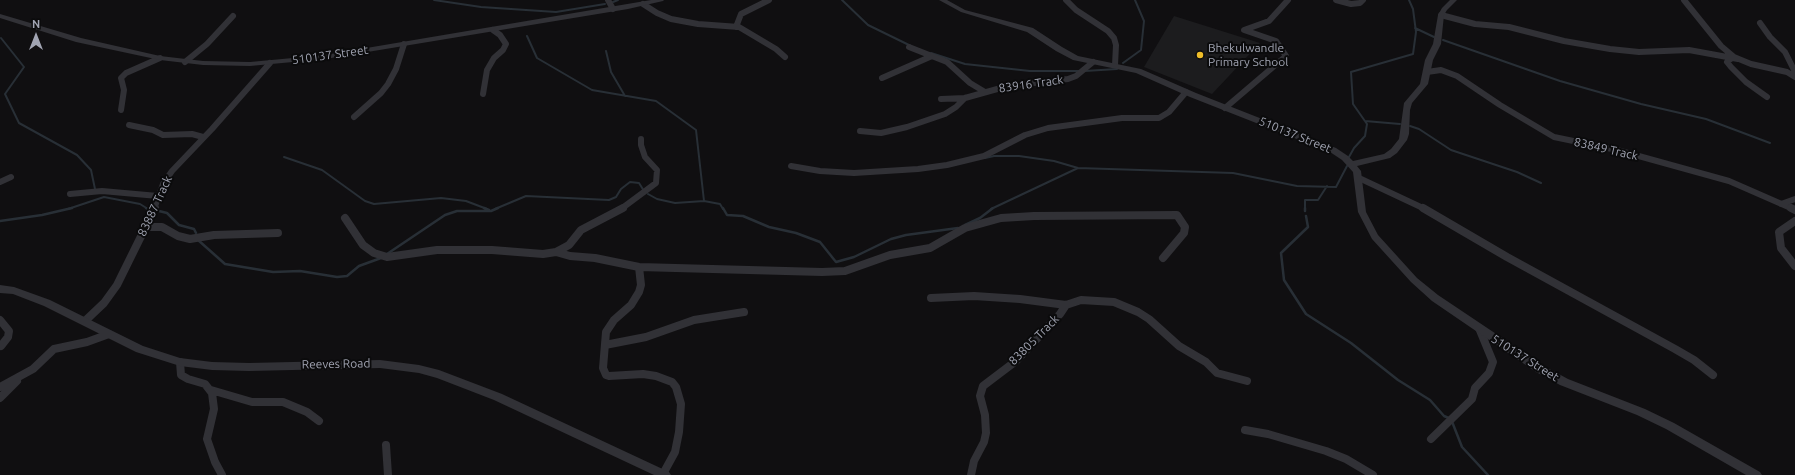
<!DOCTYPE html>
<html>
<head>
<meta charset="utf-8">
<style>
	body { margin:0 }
	#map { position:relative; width:1795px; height:475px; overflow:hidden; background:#100f11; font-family:Ubuntu,sans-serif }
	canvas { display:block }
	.north { position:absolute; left:16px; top:16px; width:40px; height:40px; -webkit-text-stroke:3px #0b0b0c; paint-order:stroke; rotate:0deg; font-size:11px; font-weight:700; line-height:16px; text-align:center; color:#a1a4b2 }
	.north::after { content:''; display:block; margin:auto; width:14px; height:18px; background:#a1a4b2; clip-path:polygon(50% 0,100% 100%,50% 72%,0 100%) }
</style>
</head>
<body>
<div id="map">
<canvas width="1795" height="475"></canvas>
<div class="north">N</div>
</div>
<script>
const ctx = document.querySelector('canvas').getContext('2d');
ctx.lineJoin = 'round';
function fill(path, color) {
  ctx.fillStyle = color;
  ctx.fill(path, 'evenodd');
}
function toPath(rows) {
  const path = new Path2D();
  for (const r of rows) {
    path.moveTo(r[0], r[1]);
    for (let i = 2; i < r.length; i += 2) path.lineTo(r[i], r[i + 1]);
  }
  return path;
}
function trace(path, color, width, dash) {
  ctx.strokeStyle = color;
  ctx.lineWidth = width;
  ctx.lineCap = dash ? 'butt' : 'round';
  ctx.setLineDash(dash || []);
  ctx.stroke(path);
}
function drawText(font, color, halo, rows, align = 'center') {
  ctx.font = font + ' Ubuntu,sans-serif';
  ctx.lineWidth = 4;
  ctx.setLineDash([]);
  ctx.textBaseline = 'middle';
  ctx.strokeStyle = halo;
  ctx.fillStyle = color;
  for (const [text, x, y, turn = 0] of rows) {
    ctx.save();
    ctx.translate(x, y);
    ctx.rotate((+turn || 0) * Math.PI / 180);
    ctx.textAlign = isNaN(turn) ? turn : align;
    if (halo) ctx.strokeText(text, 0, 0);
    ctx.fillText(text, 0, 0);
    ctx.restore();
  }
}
fill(toPath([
	[1174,16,1260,43,1212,94,1144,67]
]), '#1c1c1e');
trace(toPath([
	[434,0,481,7,556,12,605,4],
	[842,0,868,25,911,46],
	[613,2,618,0],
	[1415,28,1434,37],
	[527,36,537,58,592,90,656,101,696,130,704,201],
	[1,38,24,67,5,94,19,123,77,155,91,170,95,189],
	[1443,40,1560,81,1641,104,1706,119,1770,143],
	[606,51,611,72,625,96],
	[931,53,965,64,1030,71,1080,71],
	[1123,63,1141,50,1144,21,1135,0],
	[1085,71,1117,69],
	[1365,121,1400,124],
	[1410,126,1419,129,1451,150,1517,172,1541,183],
	[284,157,322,170,365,201,374,204,441,198,466,201,487,209],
	[1349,157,1354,148,1365,136,1367,124,1353,104,1351,72,1413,54,1416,32,1413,9,1409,0],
	[985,158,994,156,1019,156,1054,161,1078,168,1233,173,1297,186,1336,187,1347,166],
	[648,194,657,199,675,203,704,201,720,204,723,209],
	[68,209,104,197,140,204,148,209],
	[495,209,526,196,609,200,616,197,621,189,630,182,639,183,644,191],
	[991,209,1078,168],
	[1305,209,1305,200,1318,200,1327,186]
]), '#282f36', 2);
trace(toPath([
	[146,208,149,210],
	[484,208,489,210],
	[723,208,727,215,743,216,769,227,796,233,820,242,836,262,854,257,891,239,906,235,958,228],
	[1305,208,1305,211],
	[159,211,167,213,179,225,194,229,196,233],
	[1306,216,1308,227,1281,253,1284,280,1306,314,1351,343,1398,380,1430,400,1444,416,1451,419,1462,447,1488,475],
	[0,221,42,215,72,208],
	[965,225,980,218,993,208],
	[198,240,225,264,273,272,300,271,337,277,347,276,359,266,381,258],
	[387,254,445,215,457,211,491,211,498,208]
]), '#282f36', 2.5);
trace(toPath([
	[608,0,613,9],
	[1066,0,1076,10,1108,31,1114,38,1116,45,1115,65],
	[1336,0,1351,4,1360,3,1363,0],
	[1684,0,1721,46,1734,57,1751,64,1787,72,1795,77],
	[643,4,657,13,671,19,698,24,739,27,776,49,785,57],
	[1441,15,1475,24,1509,27,1564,41,1610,49,1639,52,1689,50,1738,59],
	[1760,23,1770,37,1785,52,1795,72],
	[736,27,741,14,769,0],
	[909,47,947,62,970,83,985,92],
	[1732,58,1727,62,1731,67,1746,82,1767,97],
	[185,62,207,44,233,16],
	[1427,72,1441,70,1457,76,1500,105,1554,137,1617,150,1729,181,1793,209],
	[882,78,932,56],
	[483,94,487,70,494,58,503,50,506,44,500,35,493,30],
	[941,99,965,98,1008,86,1068,79,1076,76,1093,62],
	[1225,108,1286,56,1276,41,1244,30,1269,21,1288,0],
	[121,110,124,90,121,78,126,73,160,58],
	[354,117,381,93,388,84,396,69,404,44],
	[129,125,153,130,163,135,192,134,203,137],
	[860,131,881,133,907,127,945,114,956,107,965,98],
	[791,166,820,171,854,173,918,169,947,165,984,156,1025,135,1048,128,1122,118,1159,118,1169,112,1186,92],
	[1359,178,1425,209],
	[0,182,11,177],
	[70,194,102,191,158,196],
	[1781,204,1795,199],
	[154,209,163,184,172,171,212,129,270,63],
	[621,209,656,183,657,170,645,157,641,145,641,139]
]), '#313136', 6);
trace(toPath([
	[1423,208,1507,257,1675,349,1694,360,1713,375],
	[1791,208,1795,210],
	[345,218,363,245,374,253,387,257,437,250,492,250,543,254,556,252,570,256,595,258,639,267,822,272,845,271,890,255,930,248,965,228,1001,218,1034,216,1177,215,1185,227,1184,233,1163,258],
	[1795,221,1779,232,1781,248,1795,266],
	[145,227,162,227,178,236,190,239,214,235,278,233],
	[556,252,569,245,581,230,623,208],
	[639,267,641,285,639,292,631,305,614,320,606,332,603,368,606,375,609,376,643,374,656,376,672,382,676,387,681,404,679,432,675,452,663,474],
	[931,298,974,296,1020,299,1066,305,1081,300,1114,302,1138,312,1149,319,1179,346,1206,362,1217,373,1247,381],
	[0,320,9,331,8,337,1,346],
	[85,321,104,303,117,285,155,208],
	[605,345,646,337,694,320,744,312],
	[180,362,181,375,188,379,205,384,212,393,214,409,207,439,215,462,222,475],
	[0,387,33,369,54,349,87,342,109,334],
	[211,390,252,402,283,402,307,412,319,421],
	[0,398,17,381],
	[1245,430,1268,434,1326,451,1346,459,1373,475],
	[1431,439,1472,399,1475,388,1489,373,1493,362,1479,328],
	[386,445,388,475],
	[971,475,974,461,984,442,986,433,985,415,980,396,983,386,1016,361,1060,314,1066,305]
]), '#313136', 8);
fill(toPath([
	[651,0,664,0,663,1,628,9,325,59,250,66,203,65,160,60,76,42,0,18,0,14,81,38,160,56,203,61,250,62,325,55,651,0],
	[939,0,947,0,965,10,1033,28,1062,47,1078,56,1141,69,1196,93,1336,148,1348,156,1353,161,1384,154,1391,149,1399,139,1404,103,1420,84,1425,60,1433,44,1438,15,1442,8,1450,0,1457,0,1447,10,1444,15,1441,44,1433,60,1428,84,1412,103,1410,110,1409,134,1407,140,1397,153,1390,158,1357,166,1361,171,1366,212,1378,235,1417,278,1438,295,1544,366,1568,379,1645,409,1674,423,1760,472,1762,475,1746,475,1666,429,1637,415,1560,385,1536,372,1432,301,1411,282,1372,239,1358,212,1353,172,1342,160,1330,152,1190,97,1136,73,1073,60,1056,51,1027,32,961,12,939,0],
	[0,285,14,287,50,300,143,346,180,358,212,362,249,363,380,360,419,365,439,370,502,394,669,472,671,475,654,475,494,400,437,378,419,373,380,368,249,371,212,370,180,366,136,352,44,306,13,294,0,293,0,285]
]), '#313136');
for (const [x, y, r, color] of [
	[1200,55,4,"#efbd29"]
]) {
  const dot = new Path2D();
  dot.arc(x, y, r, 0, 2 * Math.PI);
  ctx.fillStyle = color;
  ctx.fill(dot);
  trace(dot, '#0b0b0c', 1.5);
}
drawText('12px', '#a1a4b2', '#0b0b0c', [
	["Bhekulwandle",1208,48],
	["Primary School",1208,62]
], 'left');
drawText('12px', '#a1a4b2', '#0b0b0c', [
	["510137 Street",330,55,-8],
	["83916 Track",1031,84,-8],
	["510137 Street",1295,135,22],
	["83849 Track",1606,149,13],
	["83887 Track",155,206,-65],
	["83805 Track",1034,340,-45],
	["510137 Street",1525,358,32],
	["Reeves Road",336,364,-1]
]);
</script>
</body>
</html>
